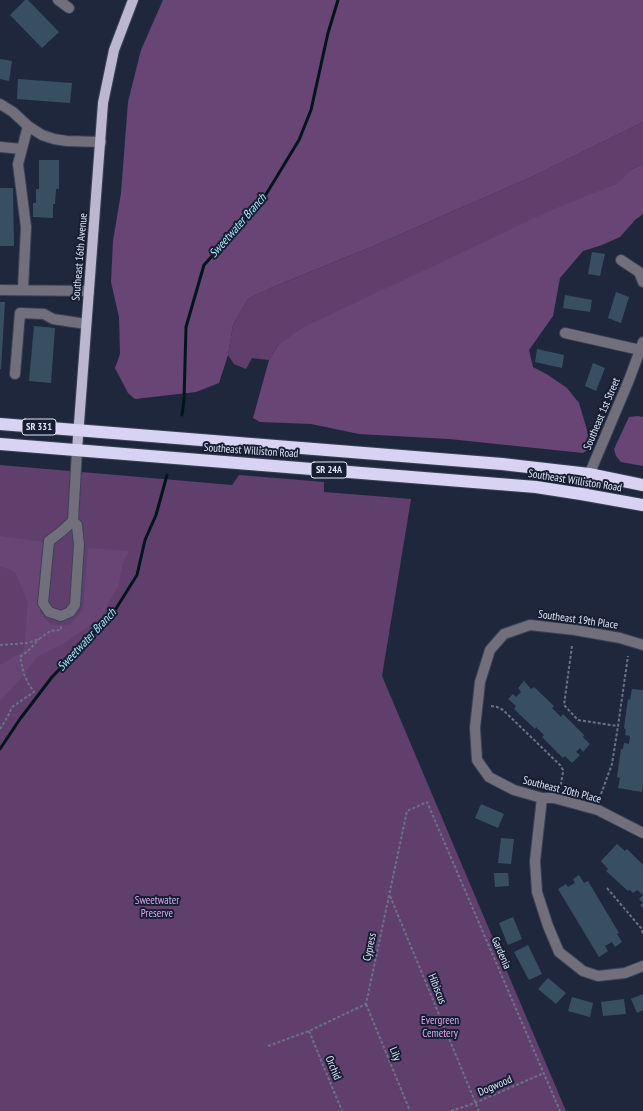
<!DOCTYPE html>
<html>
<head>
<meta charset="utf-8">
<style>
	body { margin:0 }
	canvas { display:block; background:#1f273d }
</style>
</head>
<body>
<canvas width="643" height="1111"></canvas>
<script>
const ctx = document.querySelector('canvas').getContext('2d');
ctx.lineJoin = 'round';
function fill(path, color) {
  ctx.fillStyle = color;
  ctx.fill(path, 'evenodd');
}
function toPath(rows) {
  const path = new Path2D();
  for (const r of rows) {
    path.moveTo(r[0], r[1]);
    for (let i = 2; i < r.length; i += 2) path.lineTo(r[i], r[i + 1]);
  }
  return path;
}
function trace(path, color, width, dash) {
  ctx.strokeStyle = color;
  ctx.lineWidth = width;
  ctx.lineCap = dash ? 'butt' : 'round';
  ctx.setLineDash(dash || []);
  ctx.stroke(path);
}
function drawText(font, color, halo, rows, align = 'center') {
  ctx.font = font + ' "PT Sans Narrow",sans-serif';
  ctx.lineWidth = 4;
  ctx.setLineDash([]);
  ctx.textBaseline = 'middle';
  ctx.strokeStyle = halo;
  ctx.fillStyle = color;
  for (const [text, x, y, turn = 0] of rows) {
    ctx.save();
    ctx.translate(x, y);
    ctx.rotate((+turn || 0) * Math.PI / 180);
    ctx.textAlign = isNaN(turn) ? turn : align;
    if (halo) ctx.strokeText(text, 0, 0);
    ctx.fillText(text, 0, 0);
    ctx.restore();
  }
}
fill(toPath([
	[643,122,643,164,630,170,619,183,551,211,279,344,269,360,252,358,246,369,234,364,228,355,233,325,248,299,273,287,376,245,536,175],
	[0,465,232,485,239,475,324,482,324,492,411,499,382,676,566,1111,0,1111]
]), '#613f6d');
fill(toPath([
	[163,0,643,0,643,122,536,175,376,245,273,287,248,299,233,325,228,355,219,383,196,392,135,399,128,393,115,368,120,354,119,317,111,282,113,241,121,193,128,102,141,50],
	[643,164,643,214,635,220,620,237,602,245,583,251,560,278,553,316,529,350,533,367,548,375,567,388,579,403,587,430,590,448,583,453,449,439,359,434,311,424,260,422,253,418,269,360,279,344,304,327,554,209,618,183,630,170],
	[638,416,643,417,643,466,621,462,616,456,614,449,629,417],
	[0,536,45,542,40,613,51,625,70,625,83,610,88,548,129,551,123,562,119,584,101,617,66,642,38,656,16,684,0,701,0,665,24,651,28,603,15,572,0,566]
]), '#684574');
trace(toPath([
	[182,415,184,400,186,327,204,265,262,201,299,140,311,110,328,33,338,0],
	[0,749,20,719,52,677,112,615,137,575,145,540,156,515,167,475]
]), '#00161c', 3);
fill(toPath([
	[25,0,28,0,59,32,42,48,10,15],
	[0,59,12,61,9,81,0,79],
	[18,79,72,83,70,103,17,99],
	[39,160,59,160,59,189,56,189,55,204,53,204,53,218,33,217,33,203,36,203,36,189,39,189],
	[0,188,13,188,14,246,0,246],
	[592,252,605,254,600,276,588,274],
	[616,292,629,297,621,323,608,318],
	[565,295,592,300,590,312,563,308],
	[0,302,5,302,1,369,0,369],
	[34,326,55,328,51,383,29,381],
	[537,349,564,355,562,368,535,362],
	[593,363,605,368,596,391,585,386],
	[524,681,531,689,534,687,554,706,552,708,561,717,563,714,584,735,583,737,590,744,583,752,580,748,576,752,580,755,572,763,565,756,563,758,542,737,544,735,536,727,535,729,514,709,516,706,508,699,513,694,516,697,521,692,518,688],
	[632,689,643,690,643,783,642,792,618,788,620,778,617,777,621,749,623,749,624,743,629,744,630,736,625,735,626,730,624,728,628,699,630,700],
	[481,804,504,814,498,828,475,818],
	[501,838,514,839,511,864,498,863],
	[617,844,625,851,627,849,643,865,643,908,640,905,643,903,639,899,643,895,637,890,633,893,630,890,628,891,606,871,608,869,601,861],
	[494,873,508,873,509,886,495,887],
	[579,875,584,883,588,881,619,933,617,934,622,942,615,947,612,942,605,946,608,951,599,957,558,889,566,884,568,887,575,883,573,879],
	[513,917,522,939,508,945,499,923],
	[528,945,542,974,529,980,514,952],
	[548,978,566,993,556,1004,538,989],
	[643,994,643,1010,637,1013,631,999],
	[572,997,593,1003,590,1017,568,1011],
	[624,999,626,1014,603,1016,601,1002]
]), '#384f62');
const minor = toPath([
	[58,0,69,8],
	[0,104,13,112,28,126,42,135,54,139,67,141,101,142],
	[1,147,21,149],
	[621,260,639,272,643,282],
	[23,289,26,227,18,164,28,126],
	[0,290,89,291],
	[565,333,640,350],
	[15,374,20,313,44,314,53,319,86,324],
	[581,494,629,380,643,342],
	[73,521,77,525,79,545,75,605,70,612,61,616,49,612,43,603,49,541,62,531,73,521],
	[73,521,77,450],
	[643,645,620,638,575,630,530,625,504,634,490,650,480,682,475,728,477,760,489,777,514,790,542,798,554,798,598,810,643,833],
	[542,798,535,861,537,892,548,926,559,952,583,971,598,976,625,973,643,966]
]);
const major = toPath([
	[77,450,103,103,114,50,133,0]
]);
const highway = toPath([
	[0,424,502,464,589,474,643,485],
	[0,444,486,483,536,487,581,494,643,505]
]);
trace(minor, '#3a4257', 12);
trace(major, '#3a4257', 12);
trace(highway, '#3a4257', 14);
trace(toPath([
	[0,645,28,643,39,639,50,631,61,630,61,625],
	[572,646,564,705,578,720,618,726,628,656],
	[491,706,497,707,503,710,560,765,563,770,563,772,560,790],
	[0,729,8,716,12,707,34,692,28,683,24,674,20,657,28,651,39,639],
	[601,794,612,764,618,726],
	[607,888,641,928,643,934],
	[390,896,479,1111],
	[366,1004,410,1111],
	[309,1031,342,1111],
	[268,1046,309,1031,366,1004,407,811,427,802,560,1111],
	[451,1111,475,1103,544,1073]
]), '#6b7285', 2, [3, 2]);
trace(minor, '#716f7c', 10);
trace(major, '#bbb7d0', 10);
trace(highway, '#d8d3f2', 12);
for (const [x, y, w] of [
	[39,427,34],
	[329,470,36]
]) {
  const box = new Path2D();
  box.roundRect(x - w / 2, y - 8, w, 16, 3);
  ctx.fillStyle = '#161e33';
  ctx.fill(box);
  trace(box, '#e0e6f5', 1);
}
drawText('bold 10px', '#e0e6f5', null, [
	["SR 331",39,427],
	["SR 24A",329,470]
]);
drawText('11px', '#e0e6f5', '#161e33', [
	["Southeast 16th Avenue",80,257,-85],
	["Southeast 1st Street",602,414,-67],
	["Southeast Williston Road",251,451,4],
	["Southeast Williston Road",575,481,9],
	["Southeast 19th Place",578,620,8],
	["Southeast 20th Place",562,790,14],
	["Cypress",370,947,-78],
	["Gardenia",501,953,67],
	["Hibiscus",437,989,68],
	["Lily",395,1054,68],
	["Orchid",333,1068,67],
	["Dogwood",495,1086,-23]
]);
drawText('11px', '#dfa9f2', '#161e33', [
	["Sweetwater",157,901],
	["Preserve",157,914],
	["Evergreen",440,1021],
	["Cemetery",440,1034]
]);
drawText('italic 12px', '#a8e9fc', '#161e33', [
	["Sweetwater Branch",238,226,-49],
	["Sweetwater Branch",87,640,-47]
]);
</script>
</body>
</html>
